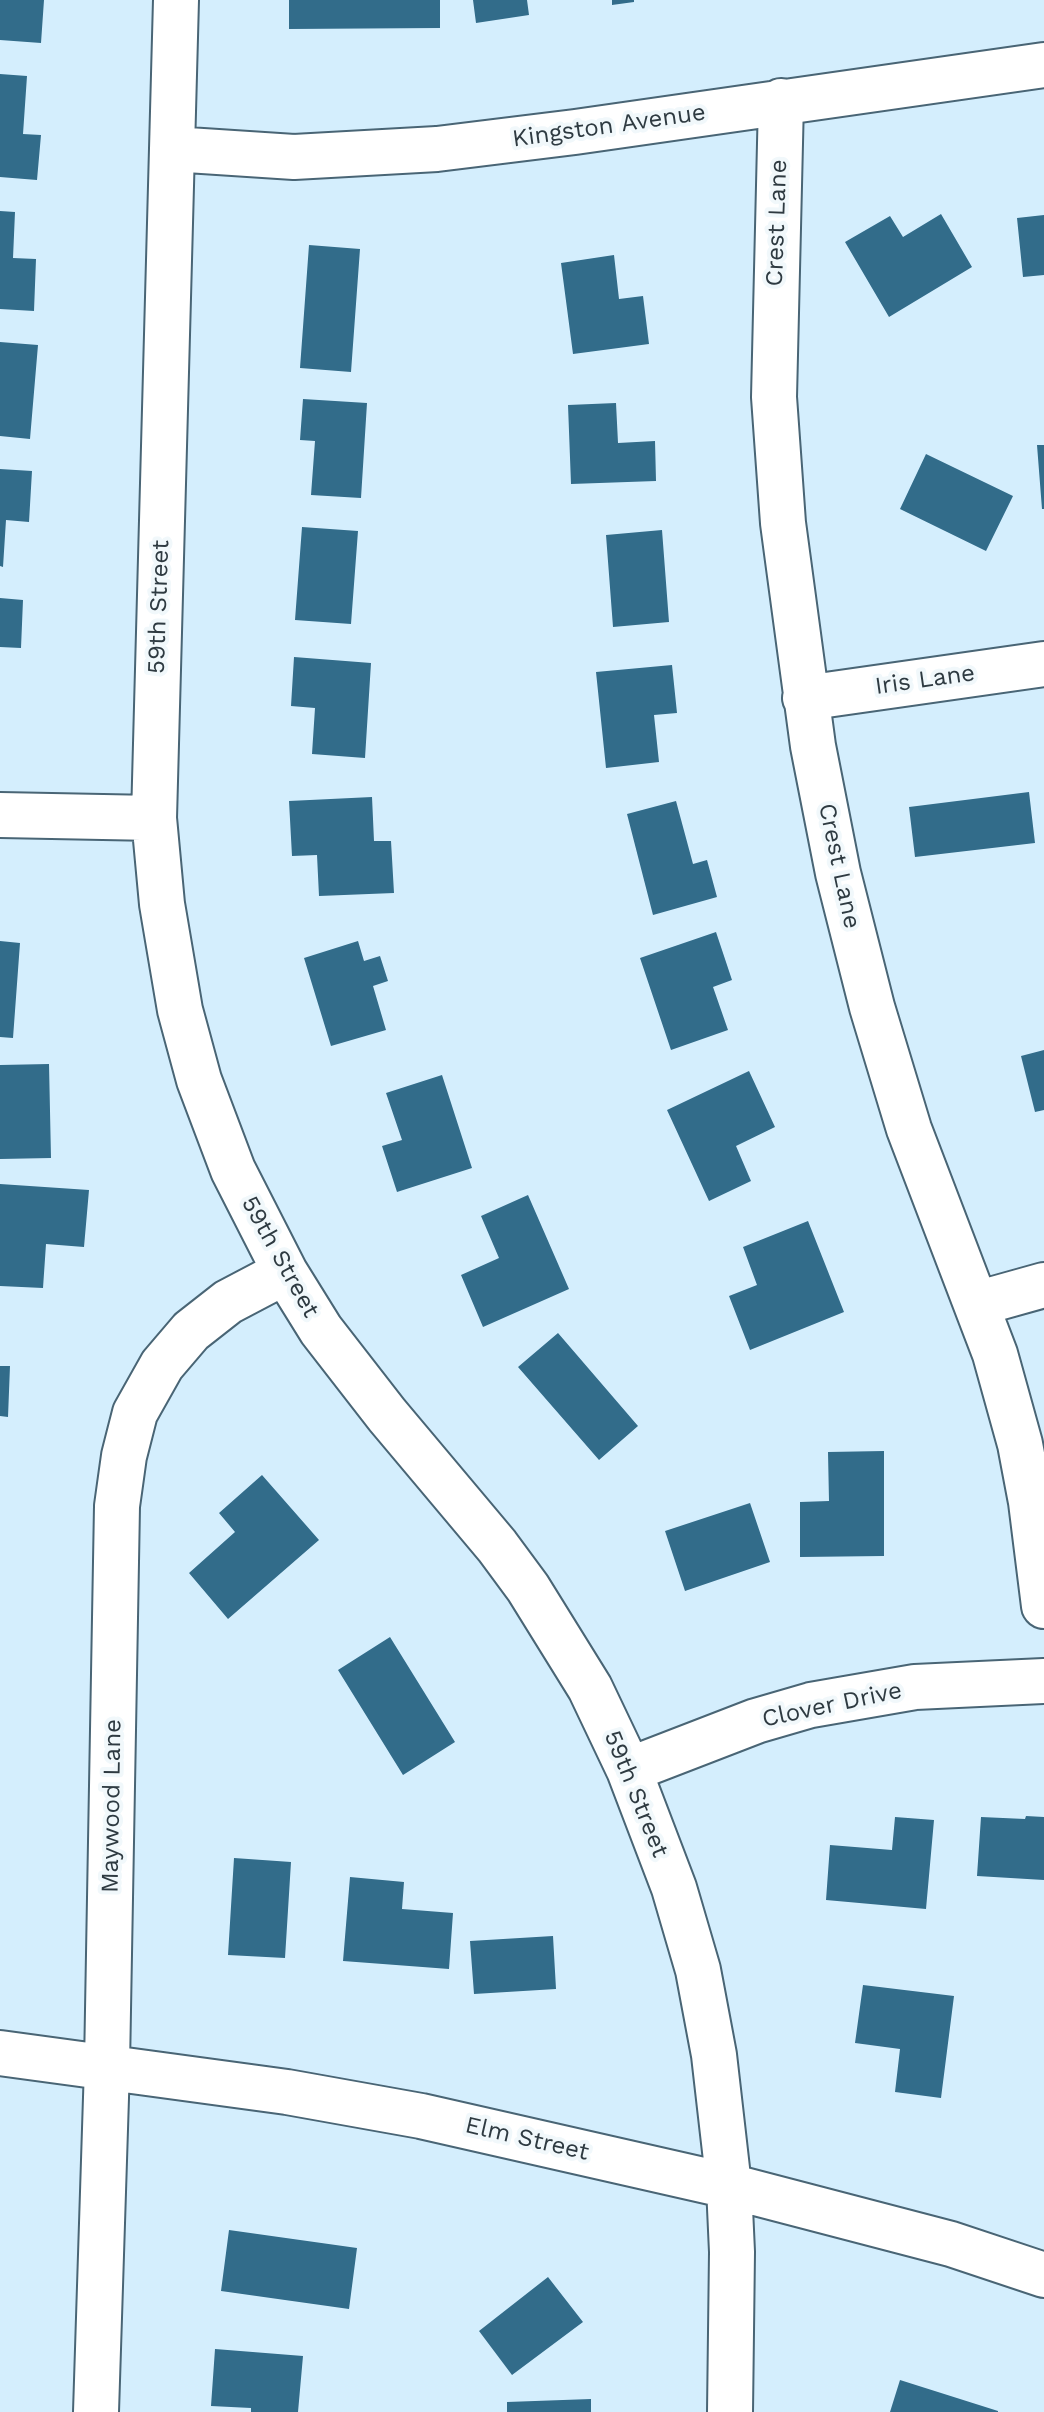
<!DOCTYPE html>
<html>
<head>
<meta charset="utf-8">
<style>
	body { margin:0 }
	canvas { display:block; background:#d4eefd }
</style>
</head>
<body>
<canvas width="1044" height="2412"></canvas>
<script>
const ctx = document.querySelector('canvas').getContext('2d');
ctx.lineJoin = 'round';
function fill(path, color) {
  ctx.fillStyle = color;
  ctx.fill(path, 'evenodd');
}
function toPath(rows) {
  const path = new Path2D();
  for (const r of rows) {
    path.moveTo(r[0], r[1]);
    for (let i = 2; i < r.length; i += 2) path.lineTo(r[i], r[i + 1]);
  }
  return path;
}
function trace(path, color, width, dash) {
  ctx.strokeStyle = color;
  ctx.lineWidth = width;
  ctx.lineCap = dash ? 'butt' : 'round';
  ctx.setLineDash(dash || []);
  ctx.stroke(path);
}
function drawText(font, color, halo, rows, align = 'center') {
  ctx.font = font + ' "Work Sans",sans-serif';
  ctx.lineWidth = 8;
  ctx.setLineDash([]);
  ctx.textBaseline = 'middle';
  ctx.strokeStyle = halo;
  ctx.fillStyle = color;
  for (const [text, x, y, turn = 0] of rows) {
    ctx.save();
    ctx.translate(x, y);
    ctx.rotate((+turn || 0) * Math.PI / 180);
    ctx.textAlign = isNaN(turn) ? turn : align;
    if (halo) ctx.strokeText(text, 0, 0);
    ctx.fillText(text, 0, 0);
    ctx.restore();
  }
}
fill(toPath([
	[0,0,44,0,41,43,0,40],
	[289,0,440,0,440,28,289,29],
	[473,0,527,0,529,15,476,23],
	[612,0,634,0,634,2,612,5],
	[0,74,27,76,23,134,41,135,37,180,0,177],
	[0,211,15,212,13,258,36,259,34,311,0,309],
	[941,214,972,267,889,317,845,242,890,216,903,237],
	[1044,215,1044,275,1023,277,1017,218],
	[309,245,360,249,351,372,300,368],
	[614,255,619,299,643,296,649,344,573,354,561,263],
	[0,342,38,345,30,439,0,436],
	[303,399,367,403,361,498,311,495,315,441,300,440],
	[616,403,618,443,655,441,656,481,571,484,568,405],
	[1037,445,1044,445,1044,509,1042,509],
	[926,454,1013,496,986,551,900,509],
	[0,469,32,471,29,522,6,520,3,567,0,566],
	[302,527,358,531,351,624,295,620],
	[662,530,669,622,613,627,606,535],
	[0,598,23,600,21,648,0,647],
	[294,657,371,663,365,758,312,754,315,708,291,706],
	[672,665,677,713,654,715,659,762,606,768,596,672],
	[1029,792,1035,843,915,857,909,807],
	[372,797,374,841,391,841,394,893,319,896,317,855,292,856,289,801],
	[676,801,693,864,707,860,717,897,653,915,627,814],
	[716,932,732,980,713,987,728,1030,671,1050,640,958],
	[0,941,20,943,13,1038,0,1037],
	[358,941,364,961,380,956,388,981,373,986,386,1030,331,1046,304,958],
	[1044,1050,1044,1110,1035,1112,1021,1056],
	[49,1064,51,1158,0,1159,0,1065],
	[749,1071,775,1127,736,1146,751,1181,709,1201,667,1110],
	[442,1075,472,1168,397,1192,382,1146,402,1140,386,1093],
	[0,1184,89,1190,84,1247,46,1244,43,1288,0,1286],
	[528,1195,569,1289,483,1327,461,1275,499,1258,481,1216],
	[808,1221,844,1312,750,1350,729,1296,757,1285,743,1247],
	[558,1333,638,1426,599,1460,518,1367],
	[0,1366,10,1366,8,1417,0,1416],
	[884,1451,884,1556,800,1557,800,1502,829,1501,828,1452],
	[262,1475,319,1540,228,1619,189,1573,235,1532,219,1513],
	[750,1503,770,1562,685,1591,665,1531],
	[390,1637,455,1742,403,1775,338,1670],
	[1026,1816,1044,1817,1044,1880,977,1876,981,1817,1025,1819],
	[895,1817,934,1820,926,1909,826,1900,830,1845,892,1850],
	[234,1858,291,1862,285,1958,228,1955],
	[350,1877,404,1882,402,1909,453,1913,449,1969,343,1961],
	[553,1936,556,1989,474,1994,470,1941],
	[863,1985,954,1996,941,2098,895,2092,900,2049,855,2043],
	[229,2230,357,2248,349,2309,221,2291],
	[548,2277,583,2322,512,2375,479,2331],
	[215,2349,303,2356,298,2412,251,2412,251,2408,211,2406],
	[900,2380,998,2411,998,2412,890,2412],
	[591,2399,591,2412,507,2412,507,2402]
]), '#326c8a');
const minor = toPath([
	[176,0,154,818,162,904,180,1010,199,1080,233,1170,285,1272,321,1330,387,1415,497,1546,528,1588,590,1688,629,1770,674,1888,698,1970,714,2055,729,2186,732,2252,730,2412],
	[781,101,774,397,783,523,813,746,838,873,872,1007,909,1129,995,1354,1020,1444,1031,1502,1044,1606],
	[172,149,294,157,437,149,575,132,1044,65],
	[805,698,1044,664],
	[0,815,154,818],
	[976,1304,1044,1285],
	[629,1770,756,1721,811,1705,915,1687,1044,1681],
	[0,2053,287,2092,421,2116,729,2186,951,2244,1044,2275],
	[96,2412,107,2066,117,1506,124,1456,135,1413,162,1365,191,1331,228,1302,285,1272]
]);
trace(minor, '#496575', 48);
trace(minor, '#fff', 44);
drawText('24px', '#2e3a41', '#f1f8fb', [
	["Kingston Avenue",609,126,-8],
	["Crest Lane",777,223,-88],
	["59th Street",159,607,-88],
	["Iris Lane",925,680,-8],
	["Crest Lane",839,866,78],
	["59th Street",280,1257,61],
	["Clover Drive",832,1705,-12],
	["59th Street",636,1794,68],
	["Maywood Lane",112,1806,-89],
	["Elm Street",527,2139,13]
]);
</script>
</body>
</html>
